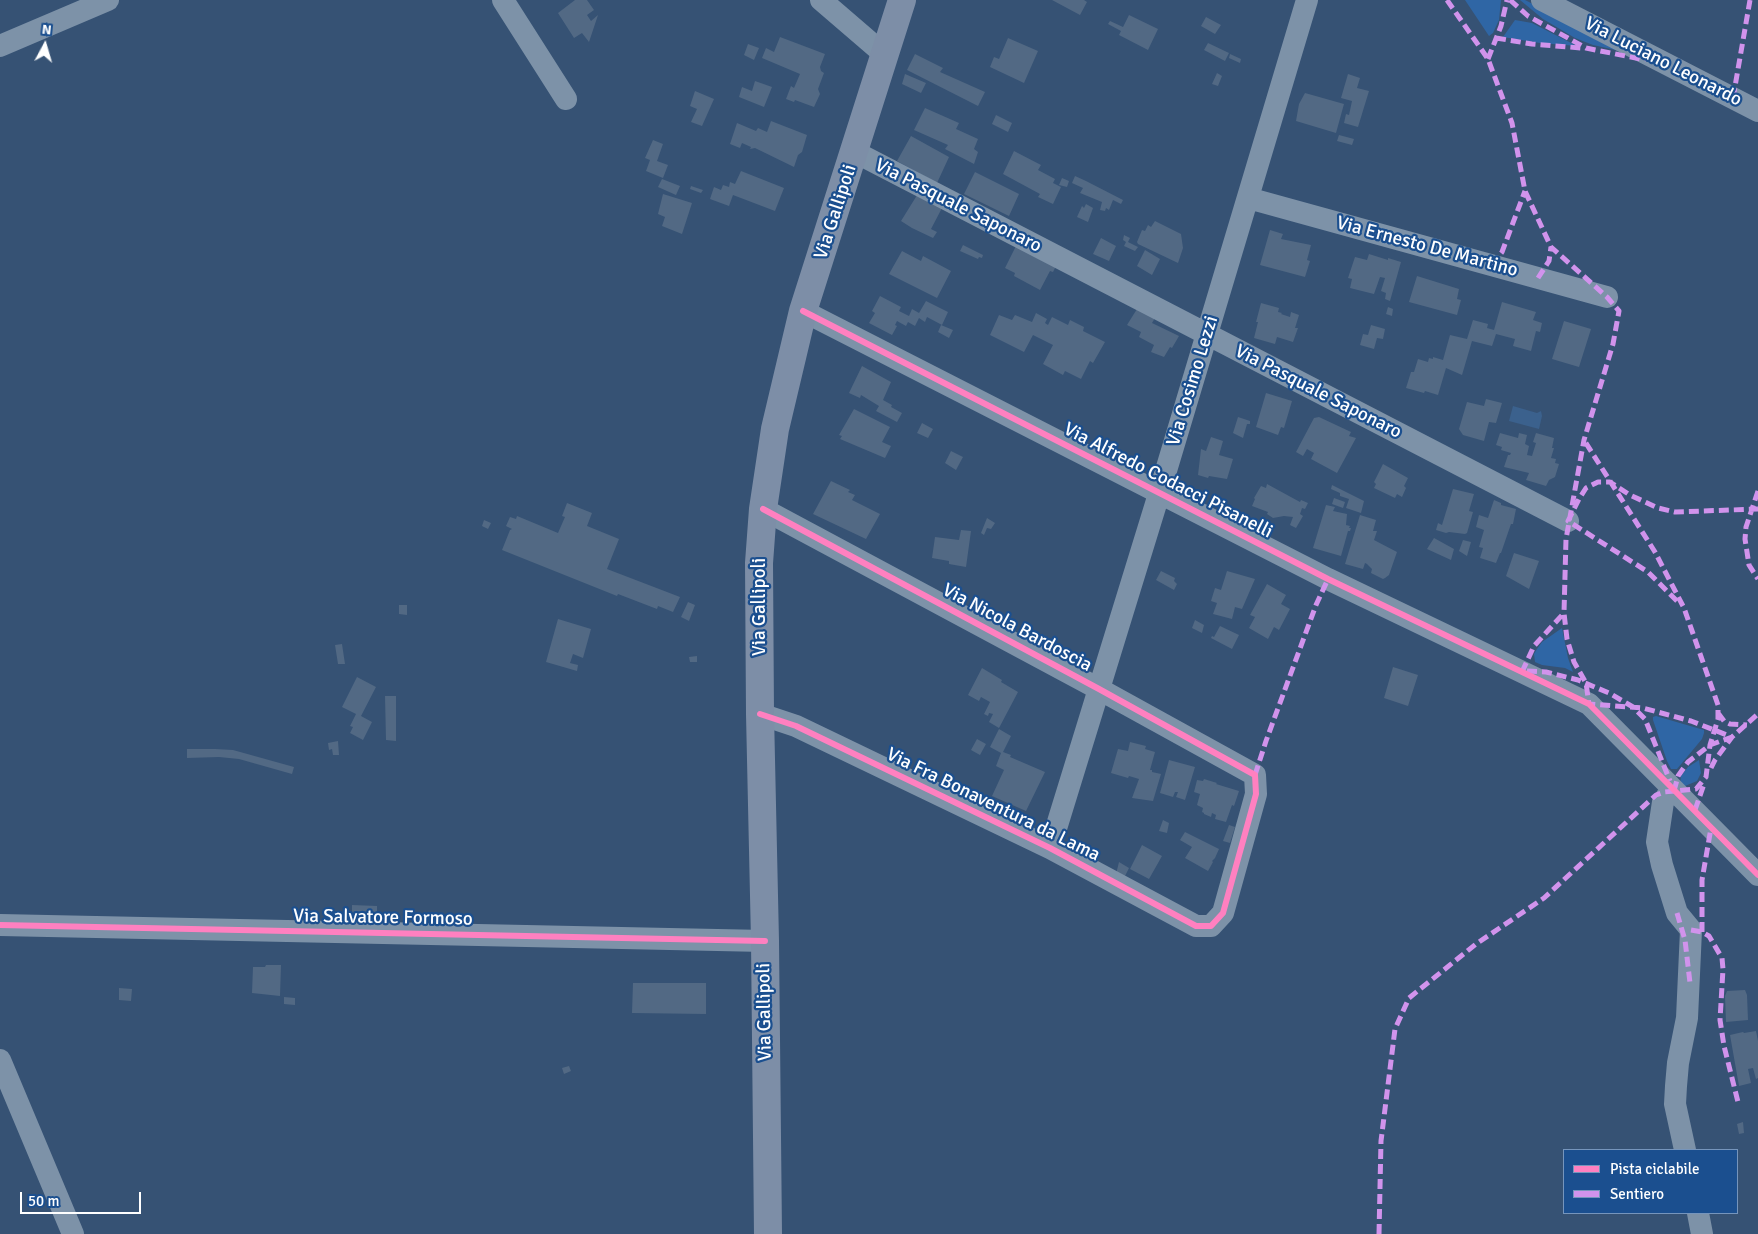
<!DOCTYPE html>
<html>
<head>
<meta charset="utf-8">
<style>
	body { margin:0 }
	#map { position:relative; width:1758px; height:1234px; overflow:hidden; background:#365274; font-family:Signika,sans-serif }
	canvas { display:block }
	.legend { position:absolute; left:1563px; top:1149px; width:175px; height:65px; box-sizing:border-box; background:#1b4f8f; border:1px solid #7695bc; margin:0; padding:6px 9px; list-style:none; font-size:15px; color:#fff }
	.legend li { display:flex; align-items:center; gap:10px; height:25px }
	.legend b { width:25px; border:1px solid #7695bc }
	.north { position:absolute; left:20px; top:20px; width:50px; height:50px; -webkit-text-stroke:4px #1b4f8f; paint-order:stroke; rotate:6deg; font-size:14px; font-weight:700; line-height:20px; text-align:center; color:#fff }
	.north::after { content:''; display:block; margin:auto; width:18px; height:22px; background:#fff; clip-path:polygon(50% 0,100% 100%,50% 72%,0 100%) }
	.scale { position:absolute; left:20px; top:1192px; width:121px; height:22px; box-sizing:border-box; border:2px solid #fff; border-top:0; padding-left:6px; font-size:15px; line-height:18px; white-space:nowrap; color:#fff; -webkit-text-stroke:4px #1b4f8f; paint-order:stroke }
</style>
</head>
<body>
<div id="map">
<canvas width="1758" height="1234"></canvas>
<ul class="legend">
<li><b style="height:6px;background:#ff80c0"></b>Pista ciclabile</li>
<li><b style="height:6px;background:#d193ec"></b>Sentiero</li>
</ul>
<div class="north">N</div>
<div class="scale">50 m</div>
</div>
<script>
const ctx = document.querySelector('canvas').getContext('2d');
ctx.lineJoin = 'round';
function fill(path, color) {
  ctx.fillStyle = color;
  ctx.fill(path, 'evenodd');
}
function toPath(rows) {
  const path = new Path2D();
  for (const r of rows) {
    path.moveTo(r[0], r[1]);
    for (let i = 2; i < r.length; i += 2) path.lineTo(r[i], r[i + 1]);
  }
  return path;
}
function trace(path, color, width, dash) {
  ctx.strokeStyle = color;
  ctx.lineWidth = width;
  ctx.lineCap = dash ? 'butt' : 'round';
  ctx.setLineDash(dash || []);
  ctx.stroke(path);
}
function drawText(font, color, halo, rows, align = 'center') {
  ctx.font = font + ' Signika,sans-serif';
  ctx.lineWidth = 4.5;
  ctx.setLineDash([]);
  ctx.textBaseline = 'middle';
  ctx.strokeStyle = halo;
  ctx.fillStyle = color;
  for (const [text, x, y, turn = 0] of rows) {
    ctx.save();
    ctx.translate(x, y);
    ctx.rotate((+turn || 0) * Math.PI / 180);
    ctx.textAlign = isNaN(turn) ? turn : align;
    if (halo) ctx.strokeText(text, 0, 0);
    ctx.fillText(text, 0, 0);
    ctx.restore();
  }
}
fill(toPath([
	[1465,0,1501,0,1499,20,1493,33,1489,36],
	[1520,0,1525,0,1629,53,1593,45,1575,38,1543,19],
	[1515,20,1532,23,1577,46,1540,43,1503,37],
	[1562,628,1568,658,1573,672,1565,668,1542,665,1535,662,1534,654,1537,649,1542,642],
	[1656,716,1704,730,1704,733,1702,739,1677,769,1671,769,1667,761,1653,720,1653,717],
	[1699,760,1701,773,1697,781,1685,786,1680,784,1681,776,1688,767]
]), '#2f66a5');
fill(toPath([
	[1513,406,1537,413,1541,411,1542,416,1539,429,1509,421]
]), '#3b618d');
fill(toPath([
	[575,0,587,0,594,10,587,15,591,21,598,15,589,42,582,33,574,38,558,13],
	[1052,0,1084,0,1087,2,1080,15],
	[1129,15,1158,29,1148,50,1119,35,1121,31,1108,24,1110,21,1123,27],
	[1206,17,1221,25,1215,34,1201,26],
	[780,37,825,54,820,67,821,71,824,73,818,89,820,94,814,107,795,100,794,102,786,99,791,86,794,88,800,74,762,58,766,48,774,52],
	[1008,38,1038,51,1024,83,990,67,994,57,999,59],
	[1208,43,1229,53,1225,61,1204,50],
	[748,44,759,48,754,60,744,55],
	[915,54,943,68,940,72,985,92,978,106,907,70],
	[1230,54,1241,59,1240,63,1229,58],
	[1217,73,1222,76,1218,86,1212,84],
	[905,74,926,83,921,93,902,84],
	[1348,74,1360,78,1357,88,1369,91,1358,127,1344,123,1346,114,1349,115,1352,101,1341,98],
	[755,81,772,87,764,107,739,97,742,87,752,91],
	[695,91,714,99,702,126,691,122,697,109,690,106],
	[1305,93,1344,104,1336,133,1296,121,1299,104],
	[925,108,959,123,956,129,978,139,974,149,978,152,974,164,945,149,948,145,914,130],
	[996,115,1012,123,1008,132,992,124],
	[771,121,807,135,802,152,798,155,794,167,755,148,750,149,751,147,742,143,740,148,730,144,737,123,756,131,758,128,767,132],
	[1339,135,1354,139,1352,145,1337,141],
	[911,136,949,157,937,183,897,161],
	[653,140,663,144,657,161,668,165,663,178,646,171,650,160,645,158],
	[1014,151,1041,165,1038,170,1055,179,1053,183,1061,187,1053,204,1038,197,1040,194,1003,174],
	[741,171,784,188,775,211,733,195,729,206,710,199,714,187,721,190,723,185,729,187,730,182,735,184],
	[975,172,1019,194,1009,216,964,194],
	[1075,176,1086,181,1123,200,1121,204,1113,200,1109,210,1106,208,1105,211,1100,210,1102,202,1080,193,1083,188,1072,183],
	[1062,178,1069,181,1067,187,1059,185],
	[662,179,680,186,676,195,658,187],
	[691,186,703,190,701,193,690,189],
	[919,192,942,208,931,229,937,232,933,238,912,228,901,221],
	[663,194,692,203,682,234,662,226,665,217,658,214],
	[1086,204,1093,208,1088,222,1077,217,1082,206,1084,208],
	[1155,221,1181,234,1183,248,1178,263,1138,244,1137,242,1142,230,1145,231,1148,225,1151,227],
	[1270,230,1283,234,1281,239,1311,245,1307,260,1310,261,1305,277,1260,265],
	[1124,235,1130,238,1128,242,1138,247,1135,251,1124,246,1126,242,1123,240],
	[1101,238,1116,246,1109,261,1093,254],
	[963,245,983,255,982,258,979,257,978,259,960,251],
	[1016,246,1057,264,1053,272,1050,271,1040,290,1014,276,1015,273,1005,268],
	[1145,250,1160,259,1152,275,1137,266],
	[902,251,921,261,923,256,951,271,937,298,889,274],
	[1369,254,1388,260,1388,258,1401,262,1390,301,1385,299,1386,293,1381,291,1385,278,1380,277,1374,294,1350,288,1352,279,1348,278,1355,257,1367,260],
	[1417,276,1459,289,1457,299,1461,300,1457,315,1409,302],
	[880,296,901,307,899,311,909,316,912,309,919,313,926,301,948,312,942,325,927,317,925,322,919,318,915,326,908,322,906,326,897,321,895,325,897,326,892,335,869,323,875,313,872,311],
	[1502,302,1536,312,1533,320,1542,323,1540,332,1536,331,1531,351,1513,346,1515,339,1496,334,1492,346,1472,341,1462,375,1446,368,1438,395,1425,391,1424,393,1406,388,1411,372,1414,372,1418,359,1428,362,1429,358,1433,359,1433,357,1443,360,1450,335,1467,339,1473,320,1488,324,1487,328,1494,330],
	[1261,303,1279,308,1278,312,1282,313,1281,314,1290,317,1291,312,1299,315,1295,328,1298,328,1293,342,1277,337,1275,344,1254,338,1258,322,1256,322],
	[1388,307,1393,309,1392,316,1386,314],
	[1137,309,1155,318,1152,323,1179,336,1172,348,1170,347,1164,357,1151,352,1154,345,1139,337,1141,332,1127,325],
	[1036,313,1047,319,1045,323,1048,325,1052,317,1068,325,1070,320,1084,327,1083,331,1105,342,1093,363,1090,361,1081,379,1065,371,1063,375,1043,364,1053,345,1033,335,1024,352,990,335,999,315,1012,320,1015,315,1032,322],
	[1564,321,1591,329,1579,367,1552,359],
	[941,325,953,330,949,338,938,332],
	[1371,325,1385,329,1383,339,1377,338,1374,349,1360,345,1363,334,1368,335],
	[862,366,891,382,883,400,892,405,891,407,902,413,897,422,876,411,879,406,861,395,860,398,849,393],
	[1266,393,1292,401,1284,428,1281,427,1278,435,1256,427],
	[1486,399,1502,403,1496,423,1489,422,1484,441,1463,435,1459,429,1467,402,1484,406],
	[854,409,890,427,882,442,891,446,885,458,840,439,842,436,839,435],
	[1238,417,1250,421,1250,424,1247,424,1243,438,1233,433],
	[1319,417,1351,432,1349,436,1356,438,1337,473,1311,459,1314,453,1307,449,1303,456,1296,452,1314,418],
	[922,423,933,429,928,438,917,433],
	[1500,433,1518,438,1519,433,1527,435,1525,444,1529,446,1527,455,1532,456,1536,443,1533,442,1536,433,1554,438,1552,448,1554,448,1551,458,1556,459,1555,463,1559,464,1555,477,1549,480,1546,486,1526,480,1529,473,1504,467,1508,455,1510,455,1511,453,1501,450,1502,447,1496,445],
	[1211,437,1223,441,1219,455,1233,459,1227,479,1209,476,1208,478,1198,475,1201,449,1206,451],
	[951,451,963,457,956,470,945,463],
	[1383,464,1408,478,1404,486,1406,488,1402,497,1397,494,1395,498,1374,488,1376,484,1374,482],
	[831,481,850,490,848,492,855,495,852,500,880,514,866,539,813,514],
	[1267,484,1300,502,1301,500,1308,503,1305,509,1302,508,1300,514,1303,516,1296,528,1290,525,1293,517,1284,516,1273,518,1267,514,1268,512,1252,506,1255,499,1254,498,1261,486,1266,488],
	[1332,485,1364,501,1361,513,1346,508,1349,499,1340,496,1340,493,1331,489],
	[1453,489,1474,494,1469,511,1473,512,1467,533,1465,534,1449,532,1446,533,1436,530,1438,523,1442,525],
	[1334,498,1345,502,1343,508,1332,504],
	[1494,500,1501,503,1501,505,1516,509,1513,524,1511,524,1501,553,1500,553,1496,563,1480,558,1483,548,1479,547,1484,530,1476,527,1479,515,1488,518],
	[567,503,592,513,587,526,619,539,607,569,680,597,673,612,658,606,657,609,618,594,617,596,502,550,510,530,512,529,506,526,510,517,516,519,517,516,558,533,565,517,562,516],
	[1326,505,1335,507,1333,511,1347,514,1346,525,1350,526,1349,528,1351,528,1350,531,1348,531,1341,556,1313,548],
	[1360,515,1376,520,1373,531,1377,531,1374,540,1397,552,1389,575,1385,578,1383,579,1371,573,1372,569,1367,564,1365,563,1363,569,1345,564],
	[987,518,995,523,991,529,987,528,984,535,981,533],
	[484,520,491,523,488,529,482,526],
	[961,530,971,531,966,567,949,564,949,561,932,558,935,537,959,540],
	[1434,538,1454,549,1451,560,1427,549],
	[1463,540,1471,542,1467,556,1459,551],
	[1514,553,1539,561,1529,589,1506,576],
	[1161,571,1175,578,1174,581,1177,584,1174,590,1156,580],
	[1227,571,1255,579,1242,609,1235,607,1232,619,1213,614,1217,603,1211,601,1215,588,1221,590],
	[1267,584,1286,595,1281,604,1290,609,1279,630,1274,627,1268,639,1249,628,1255,617,1250,615],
	[688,602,695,605,689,621,681,617],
	[399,605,407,605,407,615,399,614],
	[558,619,591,629,583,658,573,654,570,663,578,665,577,671,546,662],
	[1195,620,1204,625,1202,633,1192,628],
	[1220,626,1239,635,1232,649,1211,638,1212,636,1214,637],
	[342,644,345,664,338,664,335,645],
	[697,656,697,662,690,662,689,657],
	[1393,667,1418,675,1408,706,1384,698],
	[982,668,1002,680,1001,682,1018,692,999,728,989,722,993,714,989,713,988,716,984,714,990,702,981,697,979,701,968,695],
	[357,677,376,687,361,716,372,722,363,740,350,733,353,727,350,726,356,714,342,707],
	[385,696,396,696,396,741,386,740],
	[999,729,1011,736,1003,752,1011,755,1010,757,1045,772,1026,811,992,796,1004,770,996,766,1001,753,990,747],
	[977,739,986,744,980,755,971,750],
	[338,741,339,755,333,755,332,749,329,750,328,743],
	[1130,742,1146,746,1145,749,1155,752,1150,770,1152,770,1152,772,1161,774,1153,801,1132,798,1139,779,1129,776,1128,778,1111,773,1118,749,1128,751],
	[187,749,215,749,233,750,294,767,292,774,239,759,219,757,187,758],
	[1169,760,1195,767,1185,800,1176,797,1178,792,1175,792,1173,797,1160,793],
	[1204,779,1217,783,1216,784,1239,791,1234,806,1232,805,1226,822,1215,819,1216,815,1212,813,1211,817,1204,814,1204,813,1202,812,1203,808,1197,805,1200,794,1194,792,1197,780,1203,781],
	[1163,820,1169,823,1167,833,1159,831],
	[1229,825,1235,827,1230,843,1223,841],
	[1185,832,1219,849,1215,858,1212,861,1213,862,1208,871,1185,858,1192,847,1180,840],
	[1142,845,1162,856,1149,879,1130,869],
	[1119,862,1129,868,1124,878,1116,874],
	[352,905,377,906,377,920,352,920],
	[266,965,281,965,280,996,252,993,253,967,265,967],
	[633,983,706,983,706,1014,632,1013],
	[119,988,132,989,131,1001,119,1000],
	[1745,990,1747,995,1748,1020,1726,1022,1725,996,1727,991],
	[284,997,295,998,295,1005,284,1004],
	[1756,1031,1758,1041,1758,1078,1756,1079,1753,1068,1748,1069,1751,1083,1739,1086,1730,1035,1743,1032,1744,1033],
	[569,1066,571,1071,564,1074,562,1068],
	[1743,1122,1744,1133,1739,1134,1737,1124]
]), '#526984');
trace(toPath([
	[503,0,566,99],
	[821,0,885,55],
	[1542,0,1758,111],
	[0,46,108,0],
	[855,152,1568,521],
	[1248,198,1607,297],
	[803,311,1328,579,1589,704,1758,875],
	[760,714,796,726,1050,848,1196,926,1211,926,1223,913,1256,794,1255,775,1099,689,763,509],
	[1674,791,1667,796,1663,802,1657,842,1662,865,1677,913,1691,930,1687,1018,1678,1063,1676,1086,1675,1104,1685,1150],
	[1050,848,1159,494,1307,0],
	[0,925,765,941],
	[0,1060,73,1234],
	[1698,1213,1702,1234]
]), '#7d92a8', 22);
trace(toPath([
	[768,1234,765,941,760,714,759,563,763,509,775,429,803,311,902,0]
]), '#7d8ea7', 28);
trace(toPath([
	[1447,0,1488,59,1512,123,1525,191,1551,247,1607,297,1619,311,1613,344,1584,440,1566,539,1564,613,1567,639,1574,662,1586,683,1589,704,1643,708,1691,721,1732,737],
	[1510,0,1528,16,1586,48,1640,59,1656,58],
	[1496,38,1532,44,1581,48],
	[1488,59,1501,26,1507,0],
	[1733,98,1750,0],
	[1492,265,1502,252,1525,191],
	[1538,278,1549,261,1551,247],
	[1758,491,1746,527,1745,539,1749,565,1758,579],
	[1677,601,1648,572,1568,521,1579,499,1586,488,1598,482,1610,482,1630,495,1658,508,1675,512,1758,509],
	[1527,671,1546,672,1578,680,1609,693,1633,707,1645,719,1670,781],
	[1522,672,1534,646,1564,613],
	[1718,713,1724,721,1730,724,1747,725],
	[1711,768,1715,760,1732,737,1758,714],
	[1255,775,1266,741,1316,605,1328,579],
	[1674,791,1678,776,1688,762,1710,745,1732,737],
	[1695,810,1704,784],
	[1677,913,1685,940,1690,983],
	[1691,930,1702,932,1709,936,1722,958,1723,969,1720,1020,1724,1046,1738,1102],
	[1702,932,1702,880,1711,828],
	[1379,1234,1381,1141,1395,1029,1409,998,1476,944,1544,898,1656,795,1664,792,1696,789,1706,777,1710,745,1718,719,1718,705,1684,608,1655,552,1584,440]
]), '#d193ec', 5, [10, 5]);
trace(toPath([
	[803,311,1328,579,1589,704,1758,875],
	[760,714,796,726,1050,848,1196,926,1211,926,1223,913,1256,794,1255,775,1099,689,763,509],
	[0,925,765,941]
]), '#ff80c0', 6);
drawText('19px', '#fff', '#1b4f8f', [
	["Via Luciano Leonardo",1663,62,27],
	["Via Pasquale Saponaro",958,206,27],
	["Via Gallipoli",836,212,-72],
	["Via Ernesto De Martino",1427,247,15],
	["Via Cosimo Lezzi",1193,381,-73],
	["Via Pasquale Saponaro",1318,392,27],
	["Via Alfredo Codacci Pisanelli",1168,481,27],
	["Via Gallipoli",760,607,-90],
	["Via Nicola Bardoscia",1017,628,28],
	["Via Fra Bonaventura da Lama",993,805,26],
	["Via Salvatore Formoso",383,918,1],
	["Via Gallipoli",765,1012,-91]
]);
</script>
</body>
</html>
